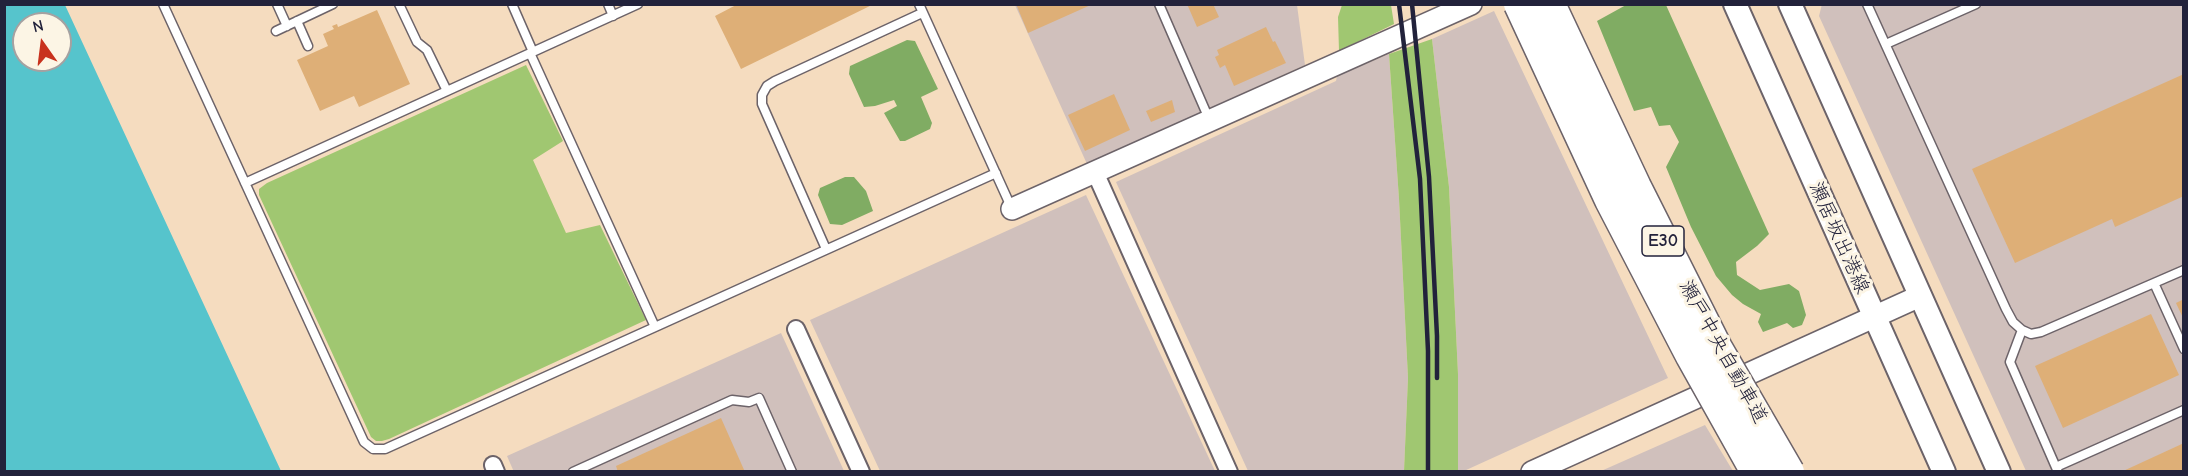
<!DOCTYPE html>
<html>
<head>
<meta charset="utf-8">
<style>
	body { margin:0 }
	#map { position:relative; width:2188px; height:476px; overflow:hidden; background:#f5dcbf; font-family:"Comic Neue",sans-serif }
	canvas { display:block }
	.frame { position:absolute; inset:0; border:6px solid #22223b; pointer-events:none }
	.north { position:absolute; left:12px; top:12px; width:60px; height:60px; box-sizing:border-box; background:#fcf5e5; border:2px solid #a5a1a1; border-radius:50%; rotate:346deg; font-size:16px; font-weight:700; line-height:24px; text-align:center; color:#22223b }
	.north::after { content:''; display:block; margin:auto; width:21px; height:27px; background:#c8321e; clip-path:polygon(50% 0,100% 100%,50% 72%,0 100%) }
</style>
</head>
<body>
<div id="map">
<canvas width="2188" height="476"></canvas>
<div class="frame"></div>
<div class="north">N</div>
</div>
<script>
const ctx = document.querySelector('canvas').getContext('2d');
ctx.lineJoin = 'round';
function fill(path, color) {
  ctx.fillStyle = color;
  ctx.fill(path, 'evenodd');
}
function toPath(rows) {
  const path = new Path2D();
  for (const r of rows) {
    path.moveTo(r[0], r[1]);
    for (let i = 2; i < r.length; i += 2) path.lineTo(r[i], r[i + 1]);
  }
  return path;
}
function trace(path, color, width, dash) {
  ctx.strokeStyle = color;
  ctx.lineWidth = width;
  ctx.lineCap = dash ? 'butt' : 'round';
  ctx.setLineDash(dash || []);
  ctx.stroke(path);
}
function drawText(font, color, halo, rows, align = 'center') {
  ctx.font = font + ' "Comic Neue","Klee One",sans-serif';
  ctx.lineWidth = 6;
  ctx.setLineDash([]);
  ctx.textBaseline = 'middle';
  ctx.strokeStyle = halo;
  ctx.fillStyle = color;
  for (const [text, x, y, turn = 0] of rows) {
    ctx.save();
    ctx.translate(x, y);
    ctx.rotate((+turn || 0) * Math.PI / 180);
    ctx.textAlign = isNaN(turn) ? turn : align;
    if (halo) ctx.strokeText(text, 0, 0);
    ctx.fillText(text, 0, 0);
    ctx.restore();
  }
}
fill(toPath([
	[1822,4,2183,5,2183,471,2026,471,1819,16],
	[1015,5,1297,5,1305,65,1087,164],
	[1494,11,1668,378,1464,471,1458,471,1458,374,1449,187,1432,39],
	[1389,54,1399,199,1408,378,1404,471,1248,471,1116,182,1336,81,1337,76],
	[1086,195,1215,471,880,471,810,320],
	[781,333,844,471,514,472,507,456],
	[1705,425,1733,471,1601,471]
]), '#d0c0bc');
fill(toPath([
	[1342,5,1391,5,1394,24,1339,51,1338,17],
	[1432,39,1449,187,1458,374,1458,471,1404,471,1408,378,1399,199,1389,54],
	[526,65,563,141,533,160,566,233,600,225,646,320,389,439,382,441,376,441,371,437,259,195,259,189,267,183]
]), '#a0c771');
fill(toPath([
	[1626,5,1666,5,1769,234,1757,246,1736,262,1737,275,1760,290,1789,284,1799,291,1806,315,1802,325,1793,328,1787,323,1763,332,1758,322,1761,314,1743,304,1732,295,1716,276,1691,227,1666,167,1679,142,1670,125,1659,126,1651,107,1634,111,1597,21],
	[907,40,915,41,938,89,921,97,932,123,930,129,905,141,900,141,884,113,897,106,894,100,875,106,864,107,849,74,850,66],
	[845,177,854,177,866,191,873,211,842,225,830,224,818,195,820,188]
]), '#80ac63');
fill(toPath([
	[4,5,65,5,281,471,5,471],
	[24,24,60,24,60,60,24,60]
]), '#56c4cc');
fill(toPath([
	[738,4,874,4,741,69,715,16],
	[1016,4,1093,4,1028,33],
	[1187,4,1213,4,1219,17,1197,27],
	[377,10,410,84,359,107,354,96,320,111,297,60,328,46,323,34,334,29,332,26,337,24,338,27],
	[1266,27,1273,42,1275,41,1286,63,1234,86,1225,65,1220,68,1215,57,1219,55,1217,50],
	[2184,74,2184,196,2115,227,2112,219,2015,263,1972,169],
	[1114,94,1130,130,1085,151,1068,115],
	[1172,100,1175,112,1151,122,1146,111],
	[2184,299,2184,320,2176,303],
	[2151,314,2179,375,2063,428,2035,366],
	[721,418,745,472,618,472,616,466],
	[2184,443,2184,472,2121,472]
]), '#deaf77');
const service = toPath([
	[163,4,364,442,373,449,385,449,996,173],
	[277,4,287,26],
	[399,4,417,42,427,50,447,91],
	[512,4,533,52],
	[608,4,613,16],
	[919,4,1012,209],
	[1159,4,1209,119],
	[1867,4,2006,309,2013,322,2022,330,2031,334,2041,332,2184,270],
	[297,21,308,46],
	[276,31,333,4],
	[1886,44,1976,4],
	[530,53,655,327],
	[245,183,638,4],
	[826,249,762,104,762,95,767,86,775,81,922,13],
	[2154,283,2184,349],
	[2022,330,2010,362,2058,472],
	[2056,467,2184,410],
	[573,472,732,400,749,402,759,398,792,472]
]);
const minor = toPath([
	[1095,172,1229,472],
	[796,329,861,472],
	[493,465,496,472]
]);
const tertiary = toPath([
	[1012,209,1471,4],
	[1532,472,1920,296]
]);
const secondary = toPath([
	[1735,4,1944,472],
	[1790,4,1999,472]
]);
trace(service, '#6c6369', 11);
trace(minor, '#6c6369', 20);
trace(tertiary, '#6c6369', 24);
trace(secondary, '#6c6369', 26);
trace(service, '#fff', 8);
trace(minor, '#fff', 16);
trace(tertiary, '#fff', 21);
trace(secondary, '#fff', 22);
trace(toPath([
	[1399,4,1420,179,1428,351,1428,472],
	[1412,4,1429,177,1437,336,1437,378]
]), '#22223b', 4.5);
const motorwayBridge = toPath([
	[1519,4,1610,200,1691,356,1756,472],
	[1550,4,1636,187,1717,348,1789,472]
]);
trace(motorwayBridge, '#6c6369', 33, []);
trace(motorwayBridge, '#fff', 30);
for (const [x, y, w] of [
	[1663,241,42]
]) {
  const box = new Path2D();
  box.roundRect(x - w / 2, y - 15, w, 30, 4.5);
  ctx.fillStyle = '#fcf5e5';
  ctx.fill(box);
  trace(box, '#22223b', 1.5);
}
drawText('bold 18px', '#22223b', null, [
	["E30",1663,241]
]);
drawText('20px', '#22223b', '#fcf5e5', [
	["瀬居坂出港線",1839,238,66],
	["瀬戸中央自動車道",1723,352,61]
]);
</script>
</body>
</html>
